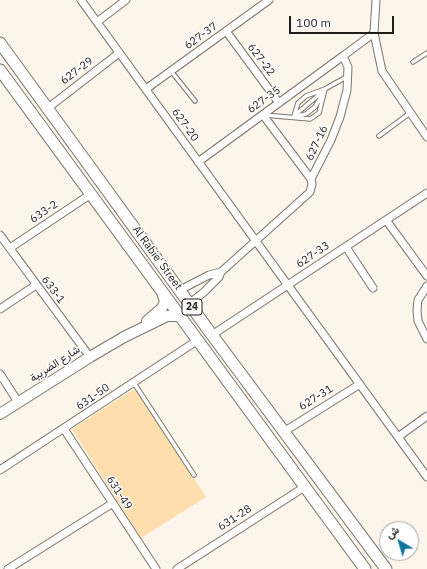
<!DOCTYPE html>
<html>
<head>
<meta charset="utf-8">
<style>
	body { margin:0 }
	#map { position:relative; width:427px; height:569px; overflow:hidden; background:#fbf5eb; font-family:"IBM Plex Sans",Vazirmatn,sans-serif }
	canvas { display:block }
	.north { position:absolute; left:379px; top:521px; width:40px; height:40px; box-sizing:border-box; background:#fff; border:1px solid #a6a5a4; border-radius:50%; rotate:322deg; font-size:11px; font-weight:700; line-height:16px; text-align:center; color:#201e1b }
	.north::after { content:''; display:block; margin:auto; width:14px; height:18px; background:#10729f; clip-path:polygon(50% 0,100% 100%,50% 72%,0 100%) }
	.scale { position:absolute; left:289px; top:16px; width:105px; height:18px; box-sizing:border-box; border:2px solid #201e1b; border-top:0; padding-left:5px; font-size:12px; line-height:14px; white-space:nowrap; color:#201e1b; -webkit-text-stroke:3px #fff; paint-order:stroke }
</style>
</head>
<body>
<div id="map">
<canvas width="427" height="569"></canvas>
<div class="north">ش</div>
<div class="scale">100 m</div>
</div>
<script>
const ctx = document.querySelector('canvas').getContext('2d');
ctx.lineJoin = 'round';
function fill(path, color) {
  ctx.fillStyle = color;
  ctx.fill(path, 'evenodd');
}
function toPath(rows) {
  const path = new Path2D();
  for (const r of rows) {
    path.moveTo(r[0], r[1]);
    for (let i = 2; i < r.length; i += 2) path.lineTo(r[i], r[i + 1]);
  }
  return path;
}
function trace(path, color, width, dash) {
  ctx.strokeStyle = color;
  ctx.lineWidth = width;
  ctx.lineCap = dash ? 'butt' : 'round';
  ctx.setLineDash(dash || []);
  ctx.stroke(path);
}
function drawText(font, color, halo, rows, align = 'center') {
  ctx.font = font + ' "IBM Plex Sans",Vazirmatn,sans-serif';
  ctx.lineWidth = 3;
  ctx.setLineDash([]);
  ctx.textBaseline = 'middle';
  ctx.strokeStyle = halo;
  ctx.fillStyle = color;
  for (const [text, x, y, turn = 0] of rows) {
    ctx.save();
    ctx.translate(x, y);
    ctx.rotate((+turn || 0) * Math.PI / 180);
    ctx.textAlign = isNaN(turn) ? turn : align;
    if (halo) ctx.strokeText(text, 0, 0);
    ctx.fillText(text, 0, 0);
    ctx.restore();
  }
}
fill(toPath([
	[136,388,206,497,141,538,72,429]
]), '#fedeac');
const lane = toPath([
	[413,62,427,53],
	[171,71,195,101],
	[264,115,310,119,319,113,325,89],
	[295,115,322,92],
	[294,116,298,103,306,96,325,89,348,76],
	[297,116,306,114,315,107,322,95],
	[379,136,410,113],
	[134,383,194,475]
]);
const street = toPath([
	[81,0,427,477],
	[97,22,126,0],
	[226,31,279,103],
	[374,33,382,71,427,137],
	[146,89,269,0],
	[48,108,119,53],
	[263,115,311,179],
	[198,162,343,56],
	[386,220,427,276],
	[0,235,90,357],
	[346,247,373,288],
	[10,248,91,194],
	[427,286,418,300,417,310,418,321,427,339],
	[180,290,209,275,221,272],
	[190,303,204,292,219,277,221,272,310,192,312,184,311,179,331,140,340,117,347,90,348,67,343,56,374,33,376,0],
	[0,309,36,285],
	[212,335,427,193],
	[0,374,18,402],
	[64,429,156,569],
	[285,431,360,384],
	[398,437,427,416],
	[0,470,198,340],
	[8,569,113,503],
	[177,569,306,486]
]);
const secondary = toPath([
	[147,321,162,308,165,302,163,295],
	[0,414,90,357,124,337,167,316,179,316]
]);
const primary = toPath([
	[0,43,212,335,386,569],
	[0,70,365,569]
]);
trace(lane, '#7a756c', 5.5);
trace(street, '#7a756c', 9);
trace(secondary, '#7a756c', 12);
trace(primary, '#7a756c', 13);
trace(lane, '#fff', 3.5);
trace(street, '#fff', 7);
trace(secondary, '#fff', 10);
trace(primary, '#fff', 11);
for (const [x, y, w] of [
	[192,307,20]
]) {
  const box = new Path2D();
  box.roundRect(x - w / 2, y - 8, w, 16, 3);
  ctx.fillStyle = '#fff';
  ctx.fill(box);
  trace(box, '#201e1b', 1);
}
drawText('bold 10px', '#201e1b', null, [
	["24",192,307]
]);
drawText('11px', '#201e1b', '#fff', [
	["627-37",201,36,-36],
	["627-22",261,60,53],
	["627-29",77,71,-37],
	["627-35",264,100,-36],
	["627-20",185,125,54],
	["627-16",317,143,-65],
	["633-2",44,212,-34],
	["627-33",313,255,-34],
	["Al Rabie' Street",157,258,54],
	["633-1",53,290,53],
	["شارع الضريبة",55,364,-33],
	["631-50",93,397,-34],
	["627-31",316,398,-32],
	["631-49",119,493,57],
	["631-28",235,518,-33]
]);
</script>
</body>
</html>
